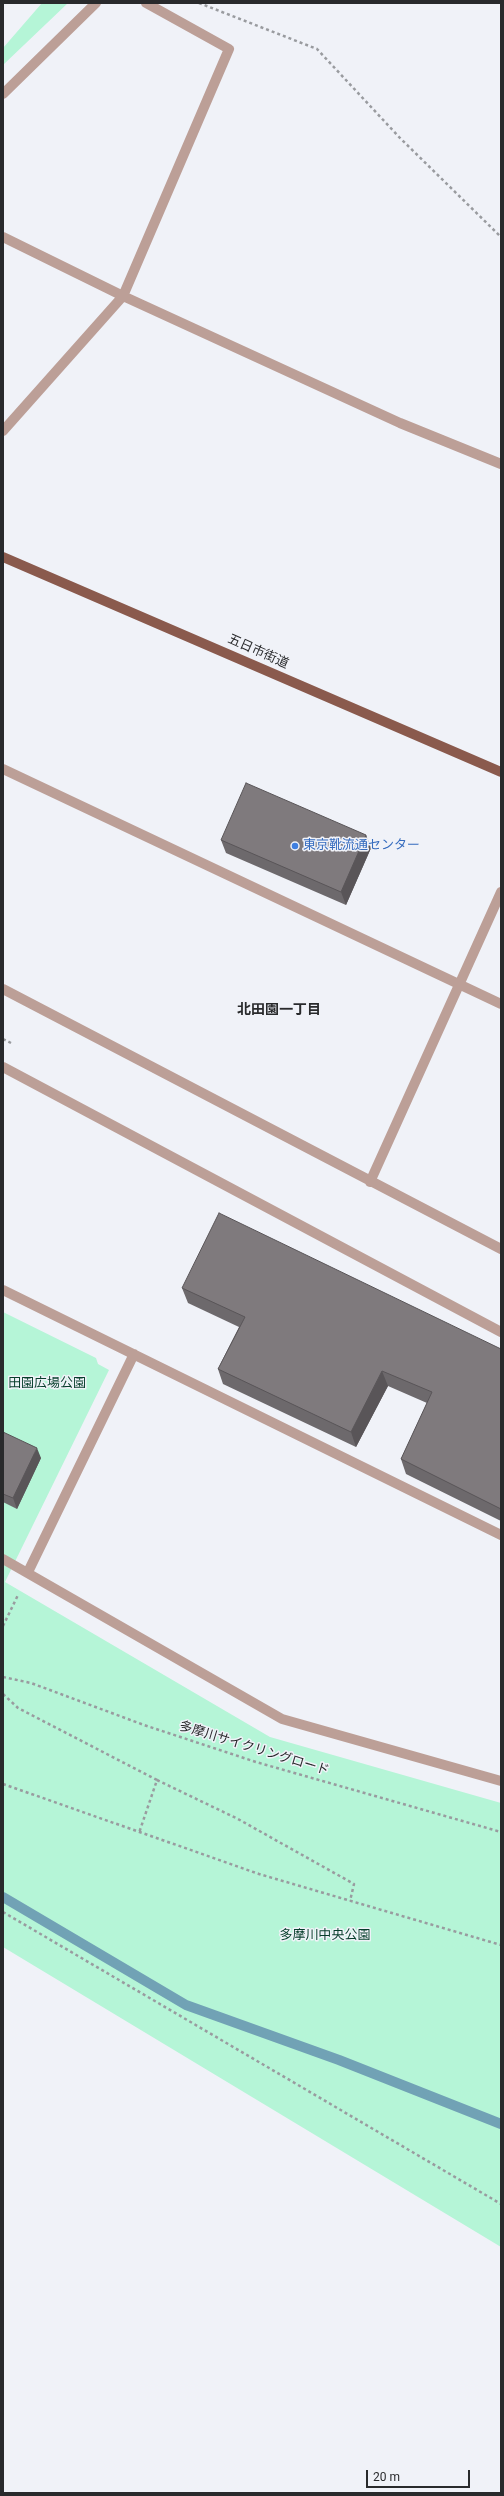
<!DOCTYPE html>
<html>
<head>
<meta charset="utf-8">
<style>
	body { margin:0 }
	#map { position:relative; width:504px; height:2496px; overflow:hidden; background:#f0f2f8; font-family:Roboto,sans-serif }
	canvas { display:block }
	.frame { position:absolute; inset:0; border:4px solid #292a2c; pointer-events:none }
	.scale { position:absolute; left:366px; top:2470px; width:104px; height:18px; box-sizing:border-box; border:2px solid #292a2c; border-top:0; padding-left:5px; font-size:12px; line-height:14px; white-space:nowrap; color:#292a2c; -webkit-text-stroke:3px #f0f2f8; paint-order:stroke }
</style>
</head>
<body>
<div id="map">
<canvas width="504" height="2496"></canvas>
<div class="frame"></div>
<div class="scale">20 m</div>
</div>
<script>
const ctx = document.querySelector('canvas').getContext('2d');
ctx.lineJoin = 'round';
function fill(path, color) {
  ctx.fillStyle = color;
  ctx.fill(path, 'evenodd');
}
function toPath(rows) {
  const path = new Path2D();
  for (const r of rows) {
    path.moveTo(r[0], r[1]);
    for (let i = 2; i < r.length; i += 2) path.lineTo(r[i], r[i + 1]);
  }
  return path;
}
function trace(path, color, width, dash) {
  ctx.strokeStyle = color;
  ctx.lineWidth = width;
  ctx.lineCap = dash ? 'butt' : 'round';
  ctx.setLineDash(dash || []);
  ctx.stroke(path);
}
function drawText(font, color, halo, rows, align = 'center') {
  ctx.font = font + ' Roboto,"Noto Sans JP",sans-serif';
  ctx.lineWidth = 3;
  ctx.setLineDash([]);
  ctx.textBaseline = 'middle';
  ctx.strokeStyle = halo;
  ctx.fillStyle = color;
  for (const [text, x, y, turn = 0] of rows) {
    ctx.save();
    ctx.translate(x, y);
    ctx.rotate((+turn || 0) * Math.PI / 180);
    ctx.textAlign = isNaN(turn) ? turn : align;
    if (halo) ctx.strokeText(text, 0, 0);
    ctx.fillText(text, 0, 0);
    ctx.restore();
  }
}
fill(toPath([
	[42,3,68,3,3,65,3,48],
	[3,1312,96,1358,98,1364,109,1370,5,1582,270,1737,501,1803,501,2247,3,1947]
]), '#b5f5d7');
trace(toPath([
	[3,1897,186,2005,339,2060,501,2124]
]), '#71a2b5', 10);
trace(toPath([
	[199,3,317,49,400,138,501,237],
	[3,1039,11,1043],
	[3,1626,18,1595],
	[3,1677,31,1683,144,1725,256,1762,501,1832],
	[3,1694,18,1708,157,1780,139,1833],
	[157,1780,238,1819,354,1884,350,1901],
	[3,1784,259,1874,501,1945],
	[3,1912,501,2204]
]), '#999b9f', 2.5, [3, 3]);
trace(toPath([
	[3,94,96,3],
	[3,237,123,296,400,423,501,464],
	[3,431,123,296,229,49,146,3],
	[3,769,501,1004],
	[3,989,501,1249],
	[3,1067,501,1332],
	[370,1182,501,892],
	[3,1290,501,1535],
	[3,1559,282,1719,501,1781],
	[28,1572,134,1354]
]), '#bc9f97', 10);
trace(toPath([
	[3,557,501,772]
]), '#8a5a4d', 10);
fill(toPath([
	[366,835,371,848,346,905,226,853,221,840],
	[182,1288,501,1349,501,1521,406,1474,401,1459,427,1403,388,1386,356,1447,223,1384,218,1369,239,1327,188,1303],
	[3,1432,41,1458,17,1509,3,1502]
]), '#6d696c');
fill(toPath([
	[366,835,371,848,346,905,341,892],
	[382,1371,388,1386,356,1447,351,1432],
	[37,1448,41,1458,17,1509,13,1498]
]), '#595558');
const building = toPath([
	[246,783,366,835,341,892,221,840,246,783],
	[219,1213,501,1349,501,1509,401,1459,432,1392,382,1371,351,1432,218,1369,245,1317,182,1288,219,1213],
	[3,1432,37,1448,13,1498,3,1494,3,1432]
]);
fill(building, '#7f7a7d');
trace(building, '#595558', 1);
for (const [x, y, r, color] of [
	[295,846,4,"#3f7fe0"]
]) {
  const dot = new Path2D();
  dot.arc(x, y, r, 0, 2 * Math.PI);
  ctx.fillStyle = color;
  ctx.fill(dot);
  trace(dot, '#f0f2f8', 1.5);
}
drawText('13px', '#292a2c', '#f0f2f8', [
	["五日市街道",258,652,24],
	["多摩川サイクリングロード",254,1749,17]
]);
drawText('13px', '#366cbe', '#f0f2f8', [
	["東京靴流通センター",303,846]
], 'left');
drawText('13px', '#063e2b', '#f0f2f8', [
	["田園広場公園",47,1384],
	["多摩川中央公園",325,1936]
]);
drawText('bold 14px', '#292a2c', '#f0f2f8', [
	["北田園一丁目",279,1010]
]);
</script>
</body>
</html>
